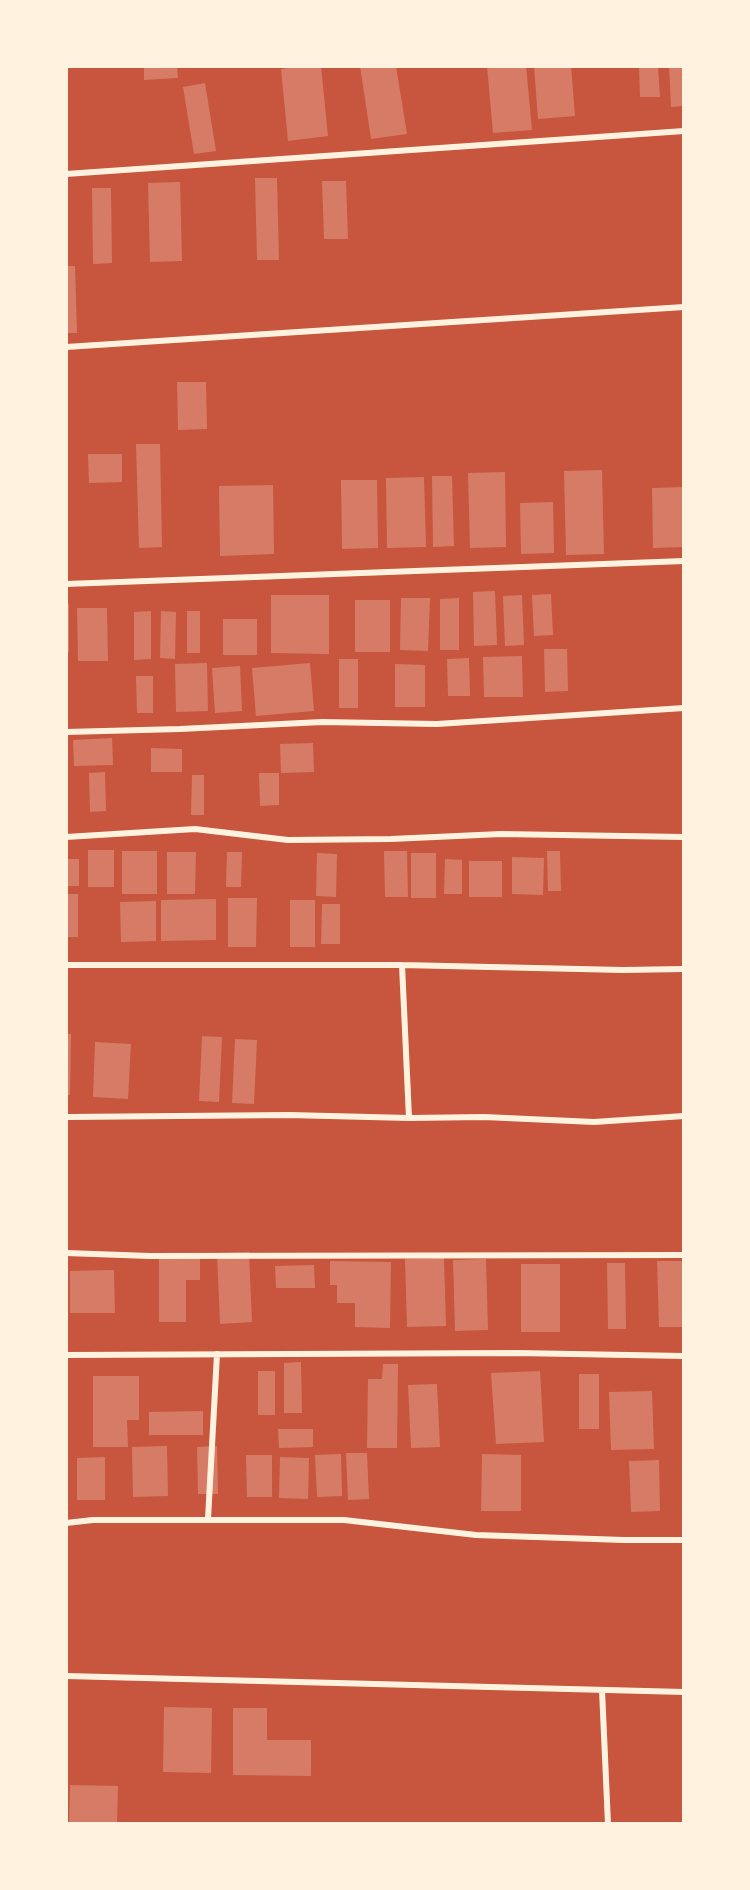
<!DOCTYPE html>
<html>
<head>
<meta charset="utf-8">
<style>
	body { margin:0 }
	#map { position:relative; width:750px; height:1890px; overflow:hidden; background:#c8553d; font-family:Poppins,sans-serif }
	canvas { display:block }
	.frame { position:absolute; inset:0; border:68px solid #fff3e0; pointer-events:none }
</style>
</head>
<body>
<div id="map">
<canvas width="750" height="1890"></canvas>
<div class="frame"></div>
</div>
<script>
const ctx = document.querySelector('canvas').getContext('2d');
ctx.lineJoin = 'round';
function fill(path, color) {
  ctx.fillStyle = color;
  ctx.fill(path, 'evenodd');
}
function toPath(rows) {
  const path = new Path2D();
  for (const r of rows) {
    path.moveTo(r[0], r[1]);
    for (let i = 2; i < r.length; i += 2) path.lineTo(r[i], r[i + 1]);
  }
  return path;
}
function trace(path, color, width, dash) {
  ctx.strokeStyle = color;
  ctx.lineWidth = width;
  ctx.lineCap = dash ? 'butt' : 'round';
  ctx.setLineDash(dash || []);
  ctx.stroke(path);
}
fill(toPath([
	[144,66,177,66,178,78,144,80],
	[305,66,321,66,328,136,288,141,281,69],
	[360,66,396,66,407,134,371,139],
	[487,66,526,66,532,130,493,133],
	[534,66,571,66,575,116,538,119],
	[639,66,658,66,660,97,640,97],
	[669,66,684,66,684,106,671,107],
	[205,83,216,151,194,154,183,87],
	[255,178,277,178,279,260,257,260],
	[322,181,346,181,348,239,324,239],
	[180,182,182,261,150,262,148,183],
	[92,188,111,188,112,263,93,264],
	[66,266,75,266,77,333,66,333],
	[177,382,206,382,207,429,178,430],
	[136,444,160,444,162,547,139,548],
	[88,454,122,454,122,482,89,483],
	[602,470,604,554,566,555,564,471],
	[505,472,506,547,470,548,468,473],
	[432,476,452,476,454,546,433,547],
	[424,477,426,547,387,548,386,478],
	[341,480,377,480,378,548,342,549],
	[273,485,274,554,220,556,219,486],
	[684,487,684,547,653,548,652,488],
	[553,502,554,553,521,554,520,503],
	[495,591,497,645,474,646,473,592],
	[551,594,553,635,534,636,532,595],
	[271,595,329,595,329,654,271,653],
	[522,595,524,645,505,646,503,596],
	[401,598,430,598,428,651,400,650],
	[459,598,459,650,440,650,440,599],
	[355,600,390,600,390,652,355,652],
	[66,604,69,604,69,652,66,652],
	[77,608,107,608,108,661,78,661],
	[151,611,151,659,134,660,134,612],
	[161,611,176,612,175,659,160,658],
	[187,611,200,611,200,653,187,653],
	[223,619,257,619,257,655,223,655],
	[544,649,567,649,568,691,545,692],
	[522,656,523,697,484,697,483,657],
	[469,658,470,696,448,696,447,659],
	[339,659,358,659,358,708,339,708],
	[207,663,208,711,176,712,175,664],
	[310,663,314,711,256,716,252,668],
	[395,664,425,665,425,707,395,707],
	[240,666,242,711,215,713,212,668],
	[136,676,153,676,153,713,137,713],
	[112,738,113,765,74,766,73,740],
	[313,743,314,772,281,773,280,744],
	[151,748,182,749,182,772,151,772],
	[105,772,106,811,90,812,89,773],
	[259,773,279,773,279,805,260,806],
	[192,775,204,775,204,815,191,815],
	[88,850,114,850,114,887,88,887],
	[122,851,157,851,157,894,122,894],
	[384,851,407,851,408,897,385,897],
	[547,851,560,851,561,891,548,891],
	[167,852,196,852,195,894,167,894],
	[227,852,242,852,241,887,226,887],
	[317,853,337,854,336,897,316,896],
	[411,853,436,853,436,898,411,898],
	[512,857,544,858,543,895,512,894],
	[66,859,79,859,79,886,66,886],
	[445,859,462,860,462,894,444,894],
	[469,861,502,861,502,897,469,897],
	[66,894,78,894,78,937,66,937],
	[228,898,257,898,256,947,228,947],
	[216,899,216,940,161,941,161,900],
	[290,900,315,900,315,947,290,947],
	[156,901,156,941,121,942,120,902],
	[322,904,340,904,340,944,321,944],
	[66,1034,71,1034,70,1095,66,1095],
	[202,1036,222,1037,219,1102,199,1101],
	[235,1039,257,1040,254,1104,232,1103],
	[95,1042,131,1044,128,1099,93,1097],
	[249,1252,252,1322,220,1324,217,1253],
	[159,1253,200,1253,200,1280,186,1280,186,1322,159,1322],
	[444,1258,446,1326,407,1327,405,1259],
	[486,1259,488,1330,455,1331,453,1260],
	[330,1261,391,1262,390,1328,355,1327,355,1303,337,1303,337,1285,330,1285],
	[657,1261,684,1261,684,1327,659,1327],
	[607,1263,625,1263,626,1329,608,1329],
	[521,1264,560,1264,560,1332,521,1332],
	[314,1265,315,1288,276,1288,275,1266],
	[114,1270,115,1313,70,1313,70,1271],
	[301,1362,302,1413,284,1413,284,1363],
	[383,1364,398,1364,397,1448,367,1448,368,1379,382,1379],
	[258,1371,275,1371,275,1415,258,1415],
	[540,1371,544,1442,496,1444,491,1373],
	[579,1374,599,1374,599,1429,579,1429],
	[93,1376,139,1376,139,1420,127,1420,128,1447,93,1447],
	[437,1384,440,1447,411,1448,408,1385],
	[652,1391,654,1449,611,1450,609,1392],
	[203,1411,203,1435,149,1435,149,1412],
	[278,1429,313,1429,313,1447,279,1448],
	[167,1446,168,1496,133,1497,132,1447],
	[217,1446,218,1494,198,1494,197,1447],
	[346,1453,367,1453,369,1499,348,1500],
	[341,1454,342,1496,317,1497,315,1455],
	[482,1454,521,1455,521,1511,481,1511],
	[246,1455,272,1455,272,1497,247,1497],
	[105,1457,105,1500,77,1500,77,1458],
	[280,1457,309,1458,308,1499,279,1498],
	[659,1460,660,1511,631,1512,629,1461],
	[164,1707,212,1708,211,1773,163,1772],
	[233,1708,267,1708,267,1740,311,1740,311,1776,233,1775],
	[70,1785,118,1786,117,1824,69,1824]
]), '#d67c66');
trace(toPath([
	[66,174,684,131],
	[66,347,684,307],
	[66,584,684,561],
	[66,732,180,729,322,722,437,724,684,708],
	[66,837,195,829,288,840,391,839,501,834,684,837],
	[66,965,402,965,623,970,684,969],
	[402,965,409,1118],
	[66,1117,289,1115,409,1118,484,1117,594,1122,684,1116],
	[66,1253,150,1256,684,1255],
	[66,1355,517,1353,684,1356],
	[208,1519,217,1354],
	[66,1523,93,1520,344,1520,476,1535,624,1540,684,1540],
	[66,1676,684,1692],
	[602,1690,608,1824]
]), '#fff3e0', 6);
</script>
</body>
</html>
